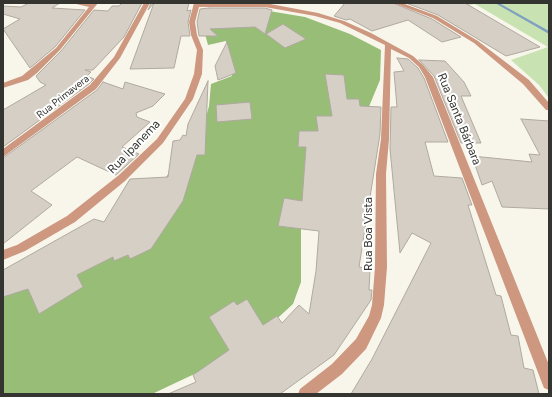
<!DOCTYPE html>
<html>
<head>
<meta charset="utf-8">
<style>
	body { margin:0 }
	#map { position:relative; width:552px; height:397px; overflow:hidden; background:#f8f6eb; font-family:Figtree,sans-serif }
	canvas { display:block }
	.frame { position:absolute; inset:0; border:4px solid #343430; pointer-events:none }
</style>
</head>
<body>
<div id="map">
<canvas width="552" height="397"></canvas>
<div class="frame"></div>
</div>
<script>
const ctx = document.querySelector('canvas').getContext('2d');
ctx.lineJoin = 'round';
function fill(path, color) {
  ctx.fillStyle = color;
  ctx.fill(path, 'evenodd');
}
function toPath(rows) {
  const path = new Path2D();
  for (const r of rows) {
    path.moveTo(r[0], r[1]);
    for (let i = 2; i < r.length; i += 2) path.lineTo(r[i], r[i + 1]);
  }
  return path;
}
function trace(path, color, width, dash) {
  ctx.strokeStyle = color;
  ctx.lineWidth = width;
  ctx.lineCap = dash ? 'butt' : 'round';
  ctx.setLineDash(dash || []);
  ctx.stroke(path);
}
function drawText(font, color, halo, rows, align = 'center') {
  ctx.font = font + ' Figtree,sans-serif';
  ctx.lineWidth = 4;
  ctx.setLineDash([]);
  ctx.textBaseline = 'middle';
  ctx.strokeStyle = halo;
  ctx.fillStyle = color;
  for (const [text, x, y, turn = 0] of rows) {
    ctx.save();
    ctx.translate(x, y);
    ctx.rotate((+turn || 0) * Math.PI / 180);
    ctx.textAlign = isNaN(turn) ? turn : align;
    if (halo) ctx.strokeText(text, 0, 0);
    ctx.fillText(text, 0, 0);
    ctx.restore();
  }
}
fill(toPath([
	[451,3,549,3,549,98,539,85,511,60,548,47,475,4,447,8]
]), '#c8e2b2');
fill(toPath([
	[269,11,305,17,350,34,381,50,380,80,368,109,301,222,301,282,293,304,269,326,205,369,152,394,3,394,3,295,148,203,205,121,209,106,211,84,232,76,226,41,208,45,202,23]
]), '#98bd77');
fill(toPath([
	[495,3,499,3,549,31,549,34,495,3]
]), '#80a0c0');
const building = toPath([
	[29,3,60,3,52,8,85,10,55,47,30,68,3,29,20,19,3,14,3,6,21,7,29,3],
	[122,3,142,3,124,37,93,70,85,70,91,72,87,76,94,79,89,84,3,147,3,110,46,85,40,82,36,76,61,51,94,10,108,11,112,6,119,6,122,3],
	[151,3,189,3,187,11,191,10,188,22,190,36,181,36,174,68,130,69,154,3,148,10,151,3],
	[345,3,393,3,432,19,461,37,442,42,408,20,372,31,350,19,346,20,334,16,345,3],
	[406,3,465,3,540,47,506,56,438,15,406,3],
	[209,8,265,8,272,10,265,34,255,27,210,29,218,36,199,36,197,22,200,9,209,8],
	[283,24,306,39,285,48,266,34,283,24],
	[227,42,236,73,218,80,215,66,227,42],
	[397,58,408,59,418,68,424,78,448,142,425,142,434,176,462,178,472,205,468,205,496,295,501,296,511,335,518,336,524,368,533,370,539,394,351,394,372,359,431,243,412,233,400,253,390,149,391,107,397,107,394,72,404,71,397,58],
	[419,60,445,61,464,82,471,96,461,96,481,143,461,143,434,76,419,60],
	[325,74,344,75,347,99,359,99,360,106,381,107,380,134,359,267,370,269,369,290,372,290,371,300,334,355,280,394,168,394,196,382,193,375,229,350,209,317,234,301,237,305,247,299,263,325,277,316,282,323,299,305,309,314,316,271,319,231,278,226,284,198,302,201,306,147,298,147,299,131,318,131,316,116,332,116,325,74],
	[208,81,205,155,197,155,183,201,151,249,130,259,128,255,114,261,113,257,77,275,83,287,39,314,28,289,3,297,3,270,94,219,104,222,130,179,168,177,173,141,180,140,183,135,186,136,188,124,208,81],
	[103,82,123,89,125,82,165,94,153,106,136,113,137,117,150,122,122,147,139,154,116,175,77,157,31,191,52,205,3,244,3,158,97,90,103,82],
	[250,102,252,119,217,122,216,105,250,102],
	[521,119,549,121,549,209,502,207,492,181,482,185,472,156,532,162,529,154,540,155,521,119]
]);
fill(building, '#d5cfc5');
trace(building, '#afa9a0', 1);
fill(toPath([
	[72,3,98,3,60,50,37,73,28,80,3,88,3,83,22,76,56,48,89,7,72,3],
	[144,3,150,3,120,58,96,89,3,157,3,149,90,85,114,57,144,3],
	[194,3,265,3,318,13,344,21,371,33,413,56,423,65,433,77,549,365,549,390,544,388,542,383,425,77,419,67,409,58,391,49,389,139,386,174,387,267,384,305,381,318,366,349,342,374,316,394,298,394,300,389,332,364,356,339,369,316,372,305,375,267,376,174,381,139,385,45,340,23,315,16,265,7,199,7,195,22,197,35,203,50,202,74,193,99,163,143,125,181,75,222,25,251,3,260,3,250,17,245,67,216,119,175,157,139,185,99,194,74,197,50,191,35,189,22,194,3],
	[394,3,402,3,437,16,478,41,529,80,549,103,549,110,546,110,523,84,474,43,433,18,394,3]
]), '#cd9780');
drawText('10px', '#343430', '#fff', [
	["Rua Primavera",63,97,-38]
]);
drawText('12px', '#343430', '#fff', [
	["Rua Santa Bárbara",459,119,68],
	["Rua Ipanema",134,147,-46],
	["Rua Boa Vista",368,234,-90]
]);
</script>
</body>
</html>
